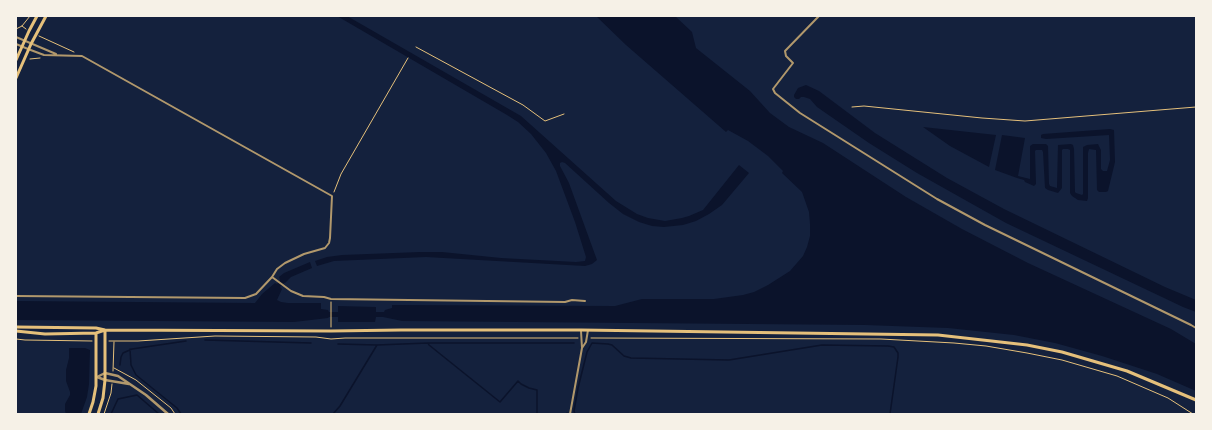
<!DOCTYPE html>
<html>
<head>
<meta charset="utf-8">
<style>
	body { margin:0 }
	#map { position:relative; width:1212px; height:430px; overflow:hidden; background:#14213d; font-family:"Open Sans",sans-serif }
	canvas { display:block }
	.frame { position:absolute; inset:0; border:17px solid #f6f1e7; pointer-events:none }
</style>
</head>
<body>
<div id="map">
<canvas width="1212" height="430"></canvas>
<div class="frame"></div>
</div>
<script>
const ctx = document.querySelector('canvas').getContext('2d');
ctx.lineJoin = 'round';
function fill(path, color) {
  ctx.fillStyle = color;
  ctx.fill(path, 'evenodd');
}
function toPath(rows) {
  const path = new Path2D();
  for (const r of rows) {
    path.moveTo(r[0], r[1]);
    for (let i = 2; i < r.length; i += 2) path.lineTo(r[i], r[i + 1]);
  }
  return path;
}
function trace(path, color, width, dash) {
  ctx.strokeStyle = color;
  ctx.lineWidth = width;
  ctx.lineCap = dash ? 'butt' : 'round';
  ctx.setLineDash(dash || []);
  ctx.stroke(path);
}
fill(toPath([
	[337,16,347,16,521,116,616,201,637,214,648,218,665,221,682,218,689,216,703,210,739,165,749,173,722,205,709,214,696,221,683,225,664,227,652,226,639,222,623,214,609,203,565,163,562,162,560,163,560,166,569,183,597,260,592,264,585,266,426,257,334,261,317,266,315,261,327,257,342,255,420,252,442,252,501,258,576,262,585,261,586,257,575,222,556,171,546,153,531,134,518,122,507,115],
	[596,16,675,16,692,32,696,48,750,91,770,113,789,127,823,143,906,197,962,229,1028,263,1171,329,1196,344,1196,391,1157,374,1102,356,1055,343,1014,335,948,328,865,325,402,321,383,317,376,317,375,322,338,322,338,317,329,317,328,318,294,322,16,320,16,301,255,303,262,294,275,283,277,284,280,280,279,277,284,273,310,262,312,268,291,277,285,283,284,283,280,287,282,289,277,300,281,302,288,303,321,303,321,309,328,310,329,312,338,312,338,306,376,307,376,312,384,312,385,310,392,308,392,305,615,306,642,299,714,299,743,295,754,292,768,285,790,271,803,256,807,247,810,236,810,224,809,212,802,192,782,173,783,171,768,156,748,141,728,130,726,132,626,45],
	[806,85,819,91,875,133,947,178,1004,209,1165,287,1196,300,1196,312,1183,307,1006,223,917,173,869,143,817,107,810,99,804,97,801,97,799,99,796,99,794,97,794,95,798,88],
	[923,127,996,135,989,167,950,146],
	[1110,129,1114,130,1115,162,1108,191,1106,192,1099,192,1097,190,1096,150,1089,149,1088,153,1088,198,1087,201,1078,200,1072,196,1070,193,1070,150,1068,149,1063,149,1062,150,1062,188,1058,193,1048,190,1045,188,1043,152,1042,150,1036,150,1035,151,1036,184,1034,186,1025,182,1024,180,1017,178,995,170,1002,135,1025,138,1018,176,1030,179,1030,146,1033,144,1046,144,1048,146,1049,184,1050,186,1057,188,1057,187,1058,145,1071,144,1073,145,1074,149,1075,192,1076,193,1082,195,1083,194,1083,147,1087,145,1098,144,1101,150,1101,169,1103,171,1107,171,1110,160,1109,135,1046,139,1041,138,1041,135,1043,134],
	[69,348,85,348,90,350,89,384,87,397,81,414,66,414,65,411,65,404,70,395,70,392,66,381,66,370,69,358]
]), '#0b132b');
trace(toPath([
	[205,340,311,343],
	[428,343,574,343],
	[338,344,377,345,428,343,429,345,500,402,518,381,521,384,529,388,537,390,537,414],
	[130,349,131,365,136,375,177,408,181,414],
	[120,365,121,357,123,353,132,349,186,341],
	[567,413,567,414],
	[111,414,118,399,137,395,159,414],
	[333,414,340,406,377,345],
	[575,414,574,411,578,388,587,352,592,343,608,344,612,345,624,356,631,358,729,360,822,345,888,346,894,347,898,353,898,357,890,414]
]), '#0b132b', 1.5);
trace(toPath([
	[22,26,26,29],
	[16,29,22,26,30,16],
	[39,36,74,52],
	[416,47,523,105,545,121,564,114],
	[30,59,40,58],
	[852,107,864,106,982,118,1025,121,1196,107],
	[334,192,341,174,408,58],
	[331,302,331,327],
	[591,338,881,339,954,343,986,346,1027,353,1062,360,1117,376,1168,398,1193,414],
	[16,339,25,340,92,341],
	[109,341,138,341,215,336,316,337,331,339,345,338,578,338],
	[114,368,136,380,171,408,175,414],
	[113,371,114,342],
	[104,414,111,393,112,384]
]), '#e5c07b', 1);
trace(toPath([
	[819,16,785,51,786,56,793,63,773,89,775,93,800,113,937,199,985,225,1191,325,1196,328],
	[16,37,56,54],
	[16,44,28,49,44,55,82,56,332,196,330,238,329,243,325,248,304,254,285,263,277,269,272,277,256,294,245,298,16,296],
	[272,277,291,291,303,296,324,297,331,299,565,302,572,300,585,301],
	[582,348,586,342,588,330],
	[570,414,582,348,581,331]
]), '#b1986c', 2);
trace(toPath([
	[97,377,105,373,118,376,146,395,168,414],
	[97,377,105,380,129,384]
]), '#b1986c', 2.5);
trace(toPath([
	[16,60,29,31,37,16],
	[16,78,31,44,46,16],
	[16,327,96,328,105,330,331,331,401,330,581,330,938,335,1027,345,1062,352,1127,371,1196,400],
	[16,331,45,334,96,333,105,330],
	[89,414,93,402,96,386,96,333],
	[98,414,103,398,105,380,105,330]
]), '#e5c07b', 3);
</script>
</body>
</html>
